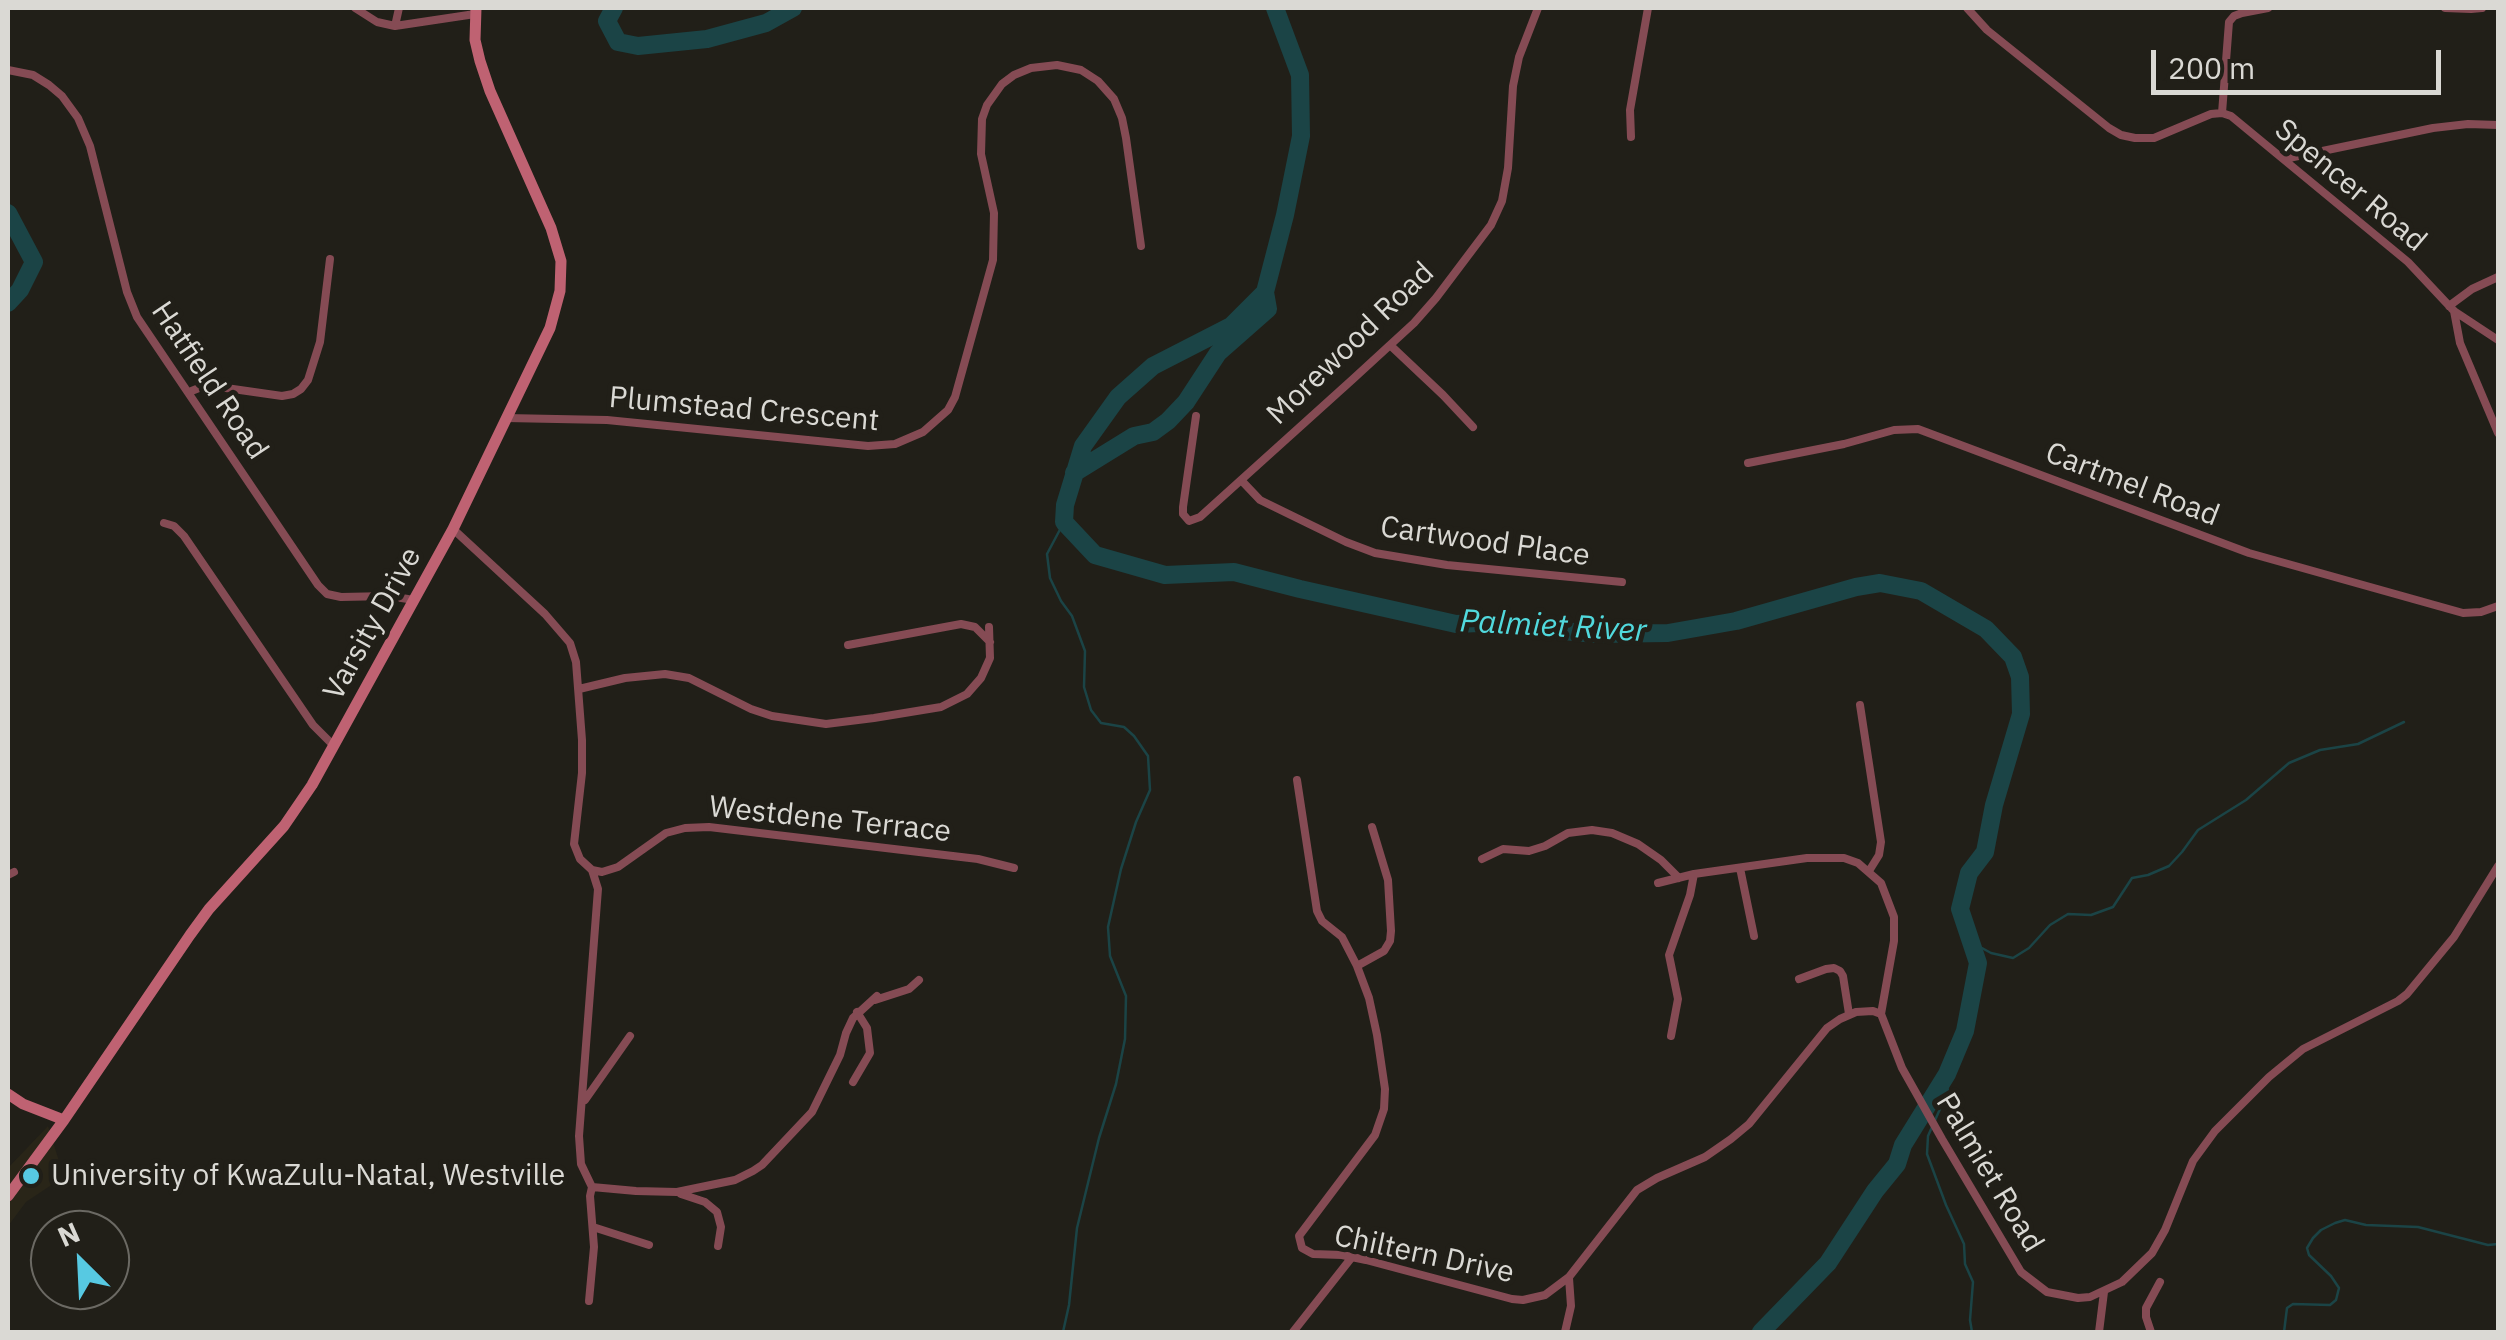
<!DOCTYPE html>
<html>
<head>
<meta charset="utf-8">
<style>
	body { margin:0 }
	#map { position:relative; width:2506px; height:1340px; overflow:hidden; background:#211f18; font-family:"IBM Plex Sans",sans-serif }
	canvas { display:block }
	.frame { position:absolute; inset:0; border:10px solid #dad9d4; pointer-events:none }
	.north { position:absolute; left:30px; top:1210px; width:100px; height:100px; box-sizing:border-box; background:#211f18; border:2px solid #6b6963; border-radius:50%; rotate:336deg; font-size:28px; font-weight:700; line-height:40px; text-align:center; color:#dad9d4 }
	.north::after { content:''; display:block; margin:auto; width:35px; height:45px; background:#57c9e2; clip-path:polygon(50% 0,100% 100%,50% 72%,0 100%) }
	.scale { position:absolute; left:2151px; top:50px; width:290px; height:45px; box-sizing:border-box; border:5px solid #dad9d4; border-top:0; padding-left:12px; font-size:30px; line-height:35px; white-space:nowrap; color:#dad9d4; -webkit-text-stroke:8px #211f18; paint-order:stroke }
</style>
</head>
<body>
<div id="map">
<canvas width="2506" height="1340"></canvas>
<div class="frame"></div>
<div class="north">N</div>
<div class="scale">200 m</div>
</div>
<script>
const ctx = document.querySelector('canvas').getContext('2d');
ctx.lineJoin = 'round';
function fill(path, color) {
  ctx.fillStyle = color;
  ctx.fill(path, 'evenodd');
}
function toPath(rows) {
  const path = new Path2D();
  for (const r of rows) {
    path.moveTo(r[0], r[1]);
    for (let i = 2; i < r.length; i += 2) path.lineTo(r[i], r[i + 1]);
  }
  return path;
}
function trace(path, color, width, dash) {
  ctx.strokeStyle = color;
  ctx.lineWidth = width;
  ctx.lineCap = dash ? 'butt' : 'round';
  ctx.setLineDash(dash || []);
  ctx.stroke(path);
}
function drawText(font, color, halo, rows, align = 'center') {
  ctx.font = font + ' "IBM Plex Sans",sans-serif';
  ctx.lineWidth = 10;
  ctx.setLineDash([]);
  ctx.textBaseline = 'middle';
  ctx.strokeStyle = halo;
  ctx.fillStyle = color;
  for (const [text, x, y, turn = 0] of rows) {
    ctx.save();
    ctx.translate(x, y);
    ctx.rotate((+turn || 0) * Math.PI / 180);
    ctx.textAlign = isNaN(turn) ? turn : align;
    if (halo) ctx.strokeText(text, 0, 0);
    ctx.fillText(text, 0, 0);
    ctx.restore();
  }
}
fill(toPath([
	[48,1126,59,1161,53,1184,26,1202,8,1226,8,1168]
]), '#292518');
trace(toPath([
	[1971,942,1991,953,2013,958,2029,948,2050,925,2068,914,2091,915,2113,907,2132,878,2148,875,2169,866,2182,852,2198,830,2246,800,2289,763,2320,750,2358,744,2404,722],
	[1945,1077,1948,1091,1928,1136,1927,1154,1946,1205,1964,1244,1965,1264,1973,1282,1970,1320,1972,1332],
	[1063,1332,1069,1305,1077,1228,1099,1138,1116,1084,1125,1039,1126,996,1110,956,1108,927,1121,869,1136,822,1150,790,1148,756,1134,736,1124,727,1101,723,1091,710,1084,687,1085,651,1072,616,1061,601,1050,578,1047,554,1064,522],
	[2284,1332,2287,1308,2293,1304,2330,1305,2336,1300,2339,1288,2331,1276,2309,1255,2307,1248,2313,1238,2321,1230,2335,1223,2345,1220,2366,1225,2418,1227,2488,1245,2498,1244]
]), '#1b4446', 2.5);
trace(toPath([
	[614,8,607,21,618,42,638,46,707,39,766,23,793,8],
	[1275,8,1300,75,1301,136,1285,215,1265,292,1231,326,1153,366,1118,397,1083,446,1065,505,1064,522,1095,555,1165,575,1234,572,1300,589,1456,624,1479,623,1595,634,1668,633,1736,621,1856,587,1880,583,1921,591,1986,629,2013,657,2020,677,2021,714,1994,805,1985,852,1969,873,1960,909,1978,963,1965,1031,1947,1074,1903,1145,1897,1164,1875,1191,1828,1263,1761,1332],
	[8,213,34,262,20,290,8,303],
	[1074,473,1134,436,1153,432,1168,421,1186,402,1218,353,1268,309,1265,292]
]), '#1b4446', 18);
trace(toPath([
	[355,8,377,22,395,26,475,14],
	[1967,8,1987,30,2109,128,2121,135,2135,138,2154,138,2211,114,2222,113,2231,116,2408,262,2454,311,2498,340],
	[2445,8,2471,9,2482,8],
	[395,26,399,8],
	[8,70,33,75,49,85,62,96,78,118,90,146,127,292,137,317,318,585,327,594,341,597,389,596,414,600],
	[2222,113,2229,22,2234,16,2242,13,2268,8],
	[1631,137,1630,110,1648,8],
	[2284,159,2433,128,2468,124,2498,125],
	[2449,306,2472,289,2498,277],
	[2454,311,2460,343,2498,433],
	[1390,345,1443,395,1473,427],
	[189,392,204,386,212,386,282,396,293,394,301,389,308,380,320,342,330,259],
	[1196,416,1183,507,1183,514,1189,521,1200,517,1353,379,1414,323,1436,298,1491,225,1502,201,1508,168,1513,86,1519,57,1538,8],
	[506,418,607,420,868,446,895,444,923,432,948,410,955,397,993,260,994,213,981,154,982,119,987,105,1002,84,1014,75,1031,68,1057,65,1081,70,1098,81,1114,99,1122,118,1126,138,1141,246],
	[1748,463,1844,444,1894,430,1918,429,2249,553,2463,613,2481,612,2498,606],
	[1241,480,1260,500,1346,542,1375,553,1447,565,1622,582],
	[164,523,174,526,184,536,313,725,334,746],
	[453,529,545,614,570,643,576,662,582,740,582,773,574,844,580,859,592,870,598,889,579,1136,581,1164,592,1187,590,1196,594,1247,589,1301],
	[848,645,961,624,975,627,990,642],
	[579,689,625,678,665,674,689,678,751,709,772,716,826,724,874,718,941,707,967,694,981,678,990,658,989,627],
	[1860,705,1881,842,1879,855,1869,871],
	[1297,780,1317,911,1322,921,1342,937,1357,966,1369,998,1377,1035,1385,1089,1384,1109,1375,1135,1299,1236,1302,1248,1313,1254,1342,1255,1366,1260,1512,1299,1523,1300,1545,1295,1569,1277,1637,1190,1657,1178,1705,1157,1731,1139,1749,1124,1827,1028,1840,1019,1856,1012,1873,1011,1881,1014],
	[1482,859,1503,849,1529,851,1545,846,1568,833,1592,830,1612,833,1638,844,1661,860,1679,878],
	[1740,868,1754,936],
	[592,870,602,872,618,867,666,833,685,828,709,827,978,859,1014,868],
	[8,875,14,872],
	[1658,883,1694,874,1807,858,1844,858,1858,863,1881,883,1894,917,1894,941,1881,1014],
	[1357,966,1384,951,1390,941,1391,931,1388,880,1372,827],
	[1799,979,1826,969,1834,968,1840,971,1843,976,1849,1014],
	[875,1000,909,989,919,980],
	[1881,1014,1902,1068,1942,1139,2021,1272,2047,1292,2078,1298,2090,1297,2122,1282,2152,1253,2165,1230,2193,1161,2215,1131,2269,1077,2303,1049,2398,1001,2407,994,2454,937,2498,866],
	[1671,1036,1678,999,1669,955,1690,895,1694,874],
	[853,1082,870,1053,867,1028,857,1012],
	[585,1100,630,1036],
	[592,1187,636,1191,677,1192,735,1180,753,1171,762,1165,812,1112,840,1055,846,1033,853,1018,877,996],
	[681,1194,705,1202,717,1212,721,1227,718,1246],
	[593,1227,649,1245],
	[1293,1332,1352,1257],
	[1565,1332,1571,1306,1569,1278],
	[2099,1332,2104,1292],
	[2151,1332,2146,1317,2146,1308,2160,1282]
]), '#854b54', 8);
trace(toPath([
	[8,1094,23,1104,64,1120],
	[8,1196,64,1120,190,935,209,909,284,826,312,785,453,529,550,328,560,291,561,261,551,228,490,91,480,61,475,40,476,8]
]), '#bf6272', 11);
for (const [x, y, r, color] of [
	[31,1176,10,"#57c9e2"]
]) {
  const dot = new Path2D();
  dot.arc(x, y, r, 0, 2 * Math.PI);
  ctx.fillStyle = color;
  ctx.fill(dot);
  trace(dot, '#211f18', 4);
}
drawText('30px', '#dad9d4', '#211f18', [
	["Spencer Road",2350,186,40],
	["Morewood Road",1351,344,-44],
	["Hatfield Road",209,381,56],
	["Plumstead Crescent",744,410,5],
	["Cartmel Road",2132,485,21],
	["Cartwood Place",1485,542,8],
	["Varsity Drive",373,624,-61],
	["Westdene Terrace",830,820,6],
	["Palmiet Road",1989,1173,59],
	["Chiltern Drive",1424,1255,12]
]);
drawText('30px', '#dad9d4', '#211f18', [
	["University of KwaZulu-Natal, Westville",51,1176]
], 'left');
drawText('italic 32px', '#51d9dd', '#211f18', [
	["Palmiet River",1553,627,3]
]);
</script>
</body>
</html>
